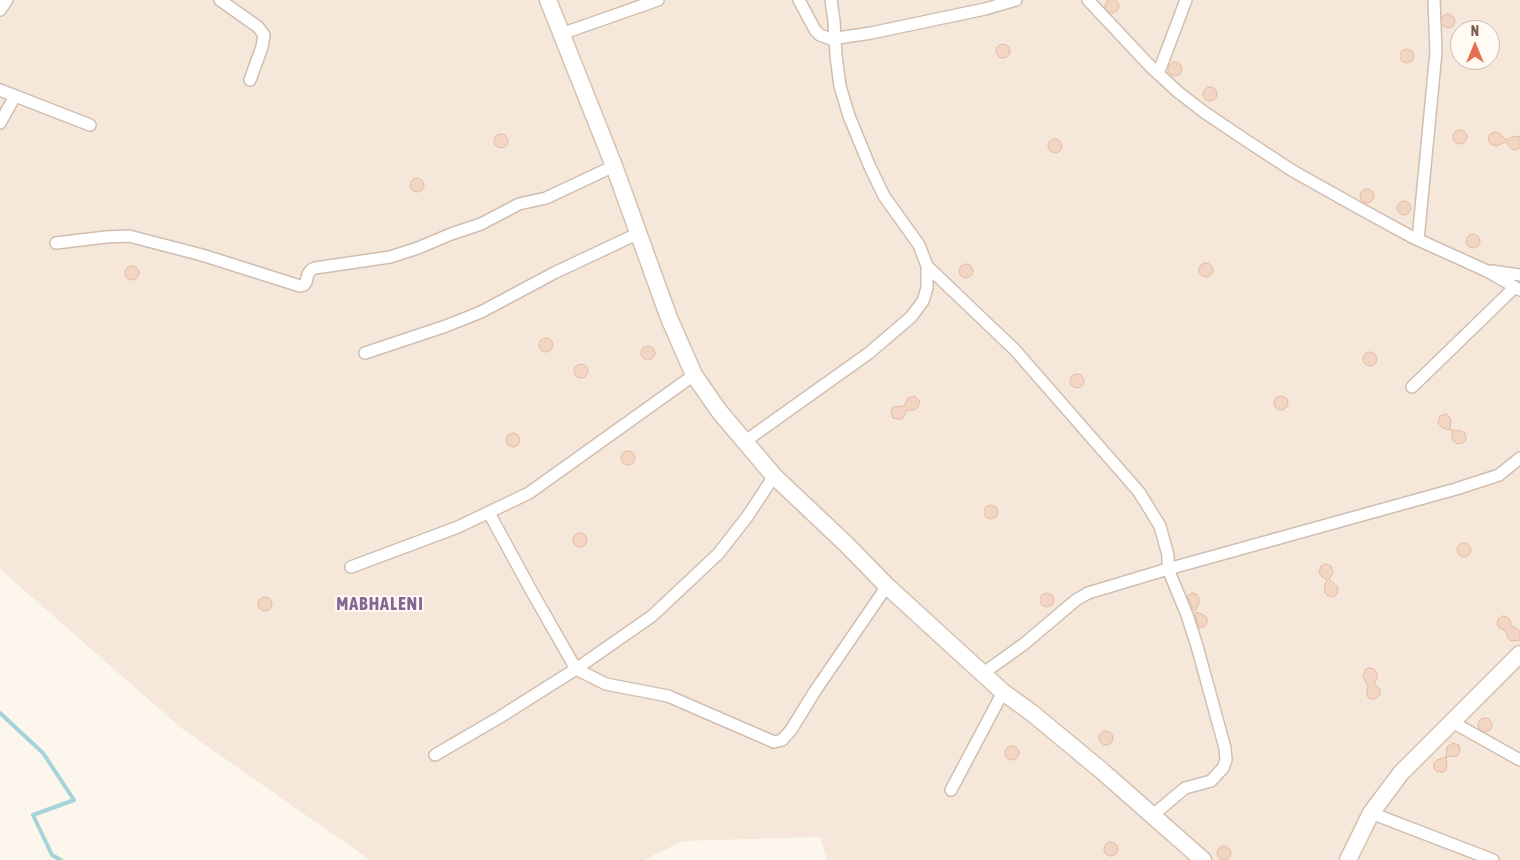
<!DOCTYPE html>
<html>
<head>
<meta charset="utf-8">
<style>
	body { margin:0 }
	#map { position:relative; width:1520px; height:860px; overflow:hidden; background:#fdf6ec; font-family:"Asap Condensed",sans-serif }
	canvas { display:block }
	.north { position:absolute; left:1450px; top:20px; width:50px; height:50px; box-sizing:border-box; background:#fffaf3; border:1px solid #cabbb1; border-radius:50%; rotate:0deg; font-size:14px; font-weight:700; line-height:20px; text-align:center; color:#7a5c4d }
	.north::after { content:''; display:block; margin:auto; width:18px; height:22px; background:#e76f51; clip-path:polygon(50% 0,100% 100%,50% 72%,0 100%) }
</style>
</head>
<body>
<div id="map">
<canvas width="1520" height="860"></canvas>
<div class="north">N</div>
</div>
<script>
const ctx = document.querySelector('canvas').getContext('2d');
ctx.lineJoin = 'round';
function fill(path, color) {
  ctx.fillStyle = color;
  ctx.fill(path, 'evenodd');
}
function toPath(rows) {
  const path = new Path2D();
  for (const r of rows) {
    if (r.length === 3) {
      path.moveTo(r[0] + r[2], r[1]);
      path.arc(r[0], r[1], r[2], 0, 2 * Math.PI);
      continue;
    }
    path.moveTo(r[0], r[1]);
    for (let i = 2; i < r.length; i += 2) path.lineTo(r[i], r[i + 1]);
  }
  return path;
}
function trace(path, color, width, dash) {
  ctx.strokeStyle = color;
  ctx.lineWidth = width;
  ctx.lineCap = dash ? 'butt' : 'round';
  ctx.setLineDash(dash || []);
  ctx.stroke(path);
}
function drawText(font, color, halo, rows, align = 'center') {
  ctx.font = font + ' "Asap Condensed",sans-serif';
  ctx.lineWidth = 4;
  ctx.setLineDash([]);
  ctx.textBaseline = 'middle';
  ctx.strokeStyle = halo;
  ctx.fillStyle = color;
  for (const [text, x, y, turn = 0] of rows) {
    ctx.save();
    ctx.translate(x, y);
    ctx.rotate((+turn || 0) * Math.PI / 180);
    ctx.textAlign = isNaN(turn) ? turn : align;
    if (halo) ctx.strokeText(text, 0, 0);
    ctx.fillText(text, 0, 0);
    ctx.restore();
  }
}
fill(toPath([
	[0,0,1520,0,1520,860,827,860,820,837,683,841,644,860,370,860,181,728,0,569],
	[1460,30,1490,30,1490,60,1460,60]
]), '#f5e8da');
trace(toPath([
	[0,713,43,753,74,800,33,815,52,855,61,860]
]), '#a5d3da', 4);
const building = toPath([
	[1112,6,7],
	[1448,21,7],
	[1003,51,7],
	[1407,56,7],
	[1175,69,7],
	[1210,94,7],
	[1460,137,7],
	[1494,132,1499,133,1506,140,1514,136,1520,137,1520,148,1516,150,1512,149,1505,142,1497,146,1492,145,1489,142,1488,138,1490,134,1494,132],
	[501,141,7],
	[1055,146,7],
	[417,185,7],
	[1367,196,7],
	[1404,208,7],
	[1473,241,7],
	[1206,270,7],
	[966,271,7],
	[132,273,7],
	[546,345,7],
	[648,353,7],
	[1370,359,7],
	[581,371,7],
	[1077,381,7],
	[914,396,920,401,918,407,915,410,907,410,902,419,897,419,893,418,891,411,893,407,904,406,908,398,914,396],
	[1281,403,7],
	[1446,414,1451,419,1450,430,1442,428,1438,422,1440,416,1446,414],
	[1452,430,1461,431,1465,433,1466,440,1463,443,1458,444,1454,442,1452,438,1452,430],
	[513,440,7],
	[628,458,7],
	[991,512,7],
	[580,540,7],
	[1464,550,7],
	[1325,564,1331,566,1333,573,1329,579,1338,587,1337,594,1333,597,1328,596,1325,593,1324,588,1327,580,1321,576,1319,572,1321,566,1325,564],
	[1047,600,7],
	[1192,593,1196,594,1199,598,1199,603,1195,611,1193,609,1187,596,1192,593],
	[265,604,7],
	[1196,612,1204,615,1207,618,1207,623,1204,627,1199,628,1195,615,1196,612],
	[1503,616,1509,618,1512,626,1520,631,1520,640,1511,641,1508,638,1505,630,1499,628,1497,624,1498,619,1503,616],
	[1369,668,1374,669,1377,673,1377,678,1374,683,1380,690,1380,695,1375,699,1370,699,1367,696,1367,691,1368,686,1363,676,1365,670,1369,668],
	[1485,725,7],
	[1106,738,7],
	[1453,743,1459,745,1460,752,1457,756,1446,757,1447,747,1453,743],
	[1012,753,7],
	[1446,757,1447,768,1444,772,1437,772,1434,769,1434,763,1437,760,1446,757],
	[1111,849,7],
	[1224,853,7]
]);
fill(building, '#f3d5c3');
trace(building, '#e6bba3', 1);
const street = toPath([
	[220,0,258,27,264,35,262,47,250,80],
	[799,0,815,30,820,35,831,39,871,33,985,9,1016,0],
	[1088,0,1150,66,1178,92,1204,112,1244,139,1293,171,1357,207,1412,237,1487,271,1520,290],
	[0,10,7,0],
	[561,34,658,0],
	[1158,74,1186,0],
	[0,90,90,125],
	[0,123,15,96],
	[1418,240,1436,52,1434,0],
	[56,243,106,237,129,236,202,255,300,286,304,285,306,282,308,274,311,270,315,268,390,257,418,248,451,234,481,224,519,204,546,198,614,166],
	[927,266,1015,350,1139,492,1160,526,1168,555,1168,569,1187,615,1197,646,1225,748,1226,760,1223,768,1211,781,1185,788,1153,815],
	[1491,271,1520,275],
	[365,353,446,326,481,312,554,273,639,233],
	[1412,387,1515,287],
	[744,442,869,353,911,317,923,301,927,288,927,266,919,245,884,196,870,167,849,116,840,86,836,56,834,21,831,0],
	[489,513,532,592,576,669,606,684,668,696,774,742,782,740,791,730,815,691,887,586],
	[351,567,458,527,529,493,694,375],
	[982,674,1024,644,1076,600,1088,593,1168,569,1456,489,1499,475,1520,458],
	[1452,722,1520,760],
	[435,755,500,717,576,669,652,616,718,554,747,517,774,476],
	[951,790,1003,692],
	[1371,813,1493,860]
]);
const secondary = toPath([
	[548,0,614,166,669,318,694,375,719,411,774,476,847,545,887,586,1003,692,1032,713,1102,771,1203,860],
	[1348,860,1371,813,1401,773,1520,654]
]);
trace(street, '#d1beb0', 14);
trace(secondary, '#d6c0b0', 19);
trace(street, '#fff', 11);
trace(secondary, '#fff', 16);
ctx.letterSpacing = '1px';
drawText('bold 18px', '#846695', '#fffaf3', [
	["MABHALENI",380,604]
]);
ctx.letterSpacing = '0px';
</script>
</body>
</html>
